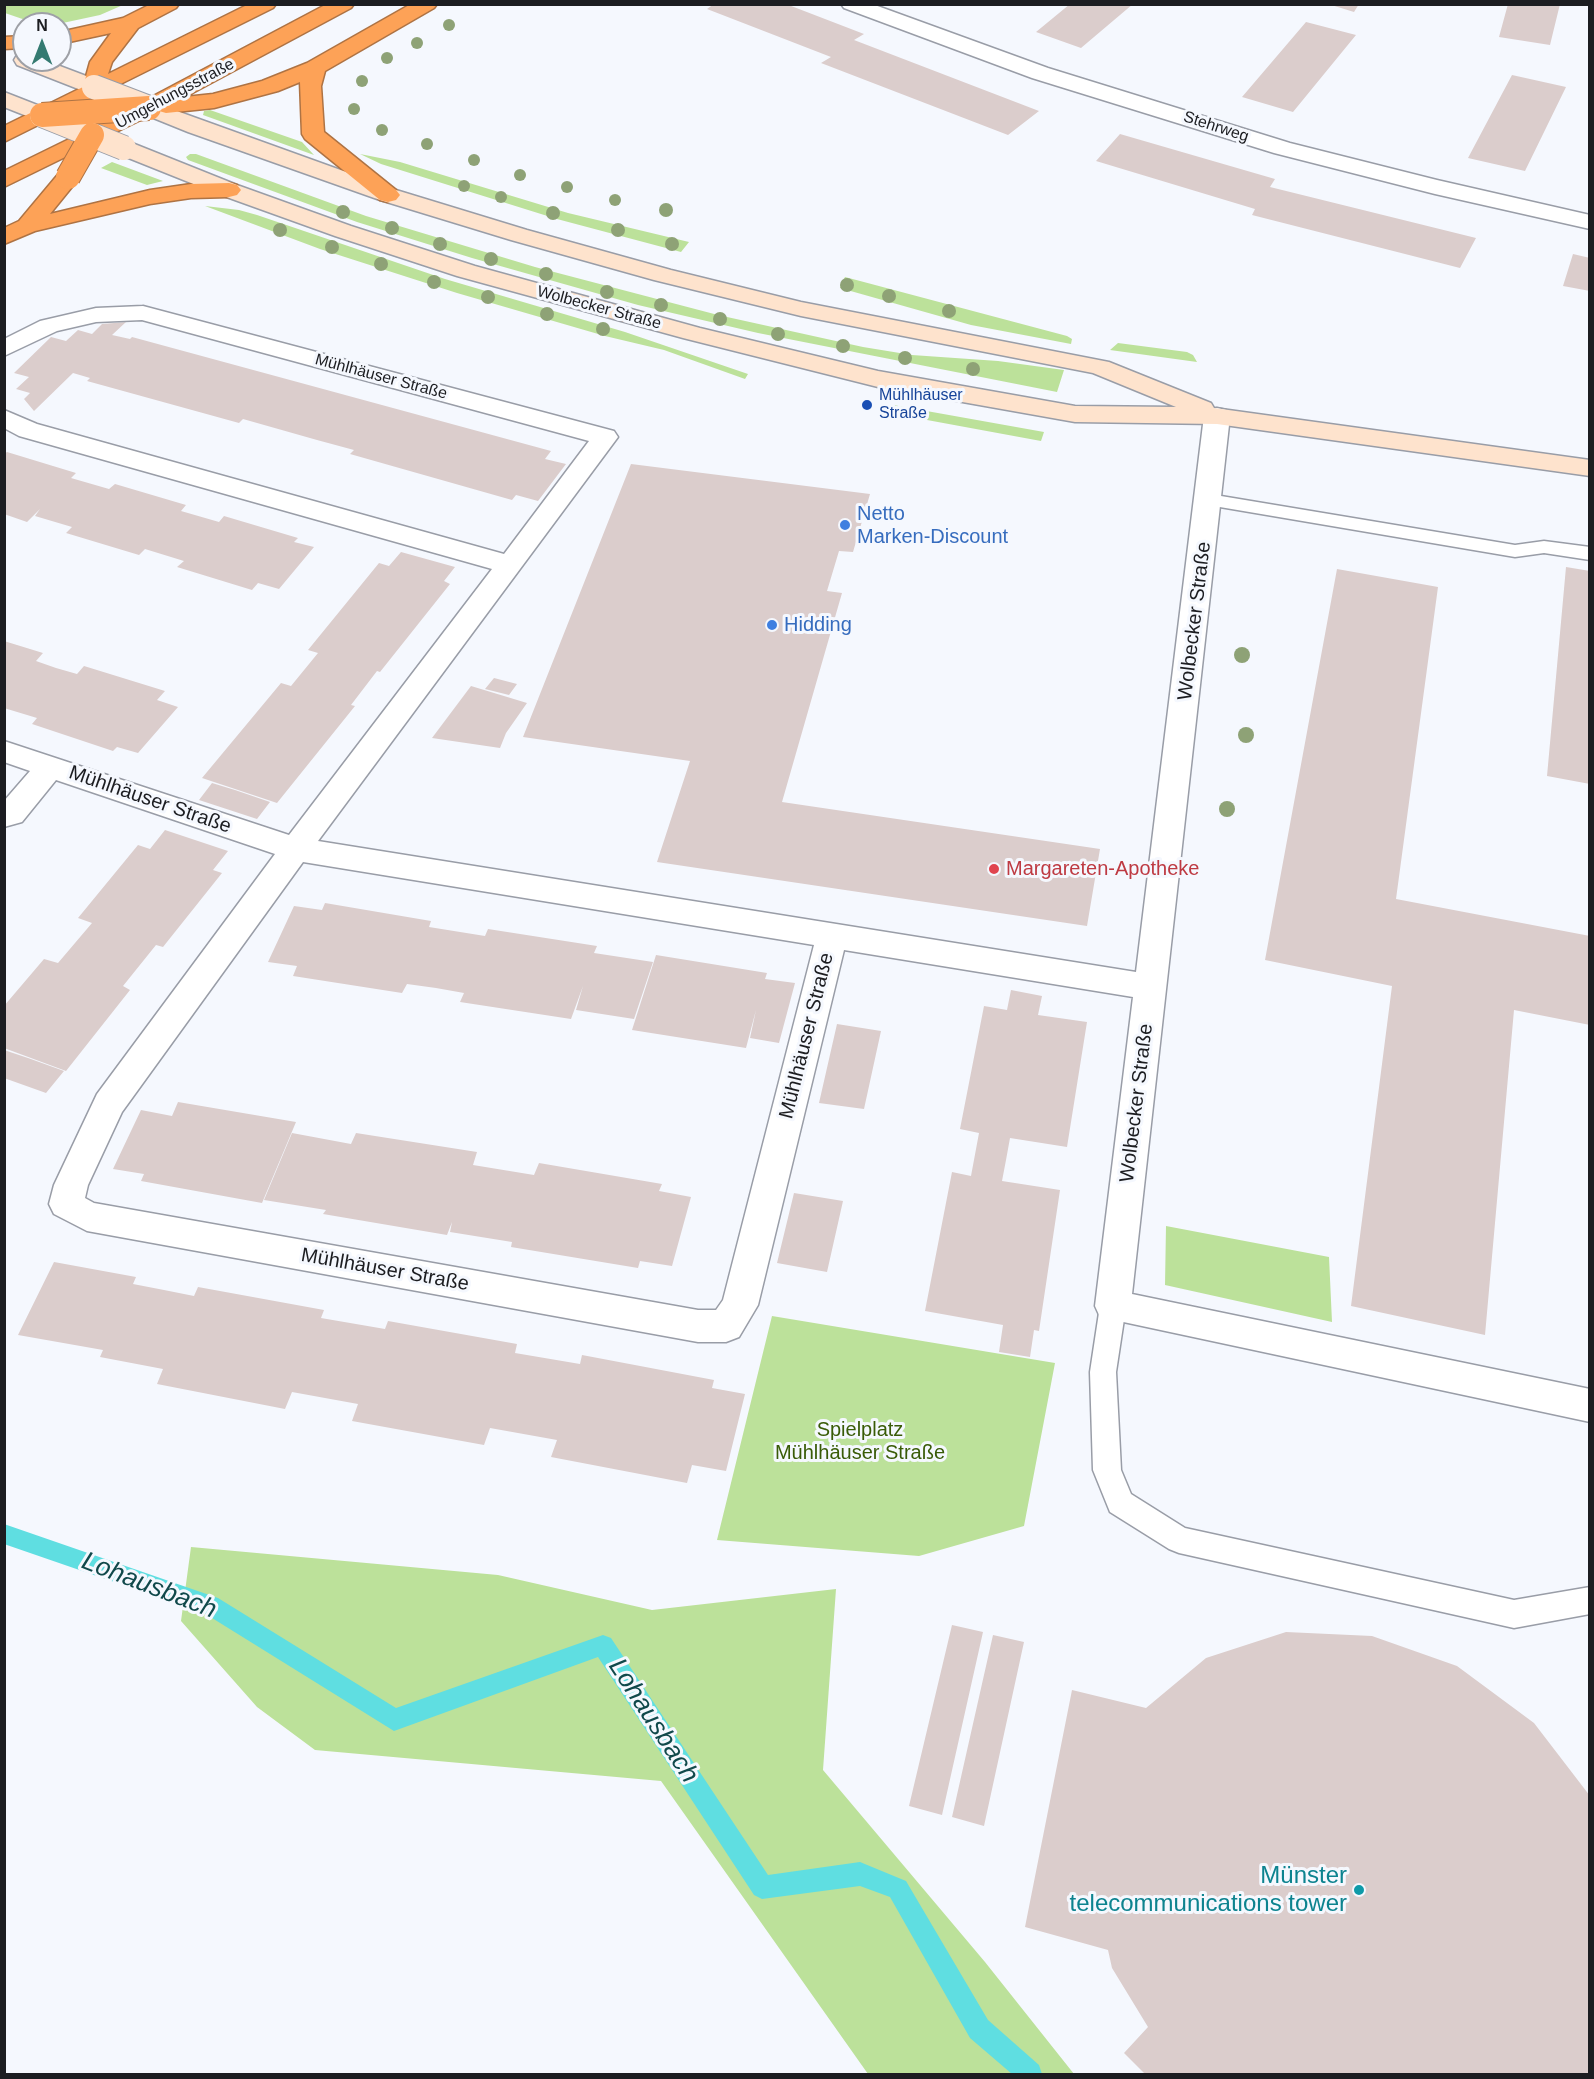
<!DOCTYPE html>
<html>
<head>
<meta charset="utf-8">
<style>
	body { margin:0 }
	#map { position:relative; width:1594px; height:2079px; overflow:hidden; background:#f5f8fe; font-family:Arial,sans-serif }
	canvas { display:block }
	.frame { position:absolute; inset:0; border:6px solid #1c1d21; pointer-events:none }
	.north { position:absolute; left:12px; top:12px; width:60px; height:60px; box-sizing:border-box; background:#f5f8fe; border:2px solid #9ea0a6; border-radius:50%; rotate:0deg; font-size:16px; font-weight:700; line-height:24px; text-align:center; color:#1c1d21 }
	.north::after { content:''; display:block; margin:auto; width:21px; height:27px; background:#347a71; clip-path:polygon(50% 0,100% 100%,50% 72%,0 100%) }
</style>
</head>
<body>
<div id="map">
<canvas width="1594" height="2079"></canvas>
<div class="frame"></div>
<div class="north">N</div>
</div>
<script>
const ctx = document.querySelector('canvas').getContext('2d');
ctx.lineJoin = 'round';
function fill(path, color) {
  ctx.fillStyle = color;
  ctx.fill(path, 'evenodd');
}
function toPath(rows) {
  const path = new Path2D();
  for (const r of rows) {
    path.moveTo(r[0], r[1]);
    for (let i = 2; i < r.length; i += 2) path.lineTo(r[i], r[i + 1]);
  }
  return path;
}
function trace(path, color, width, dash) {
  ctx.strokeStyle = color;
  ctx.lineWidth = width;
  ctx.lineCap = dash ? 'butt' : 'round';
  ctx.setLineDash(dash || []);
  ctx.stroke(path);
}
function drawText(font, color, halo, rows, align = 'center') {
  ctx.font = font + ' Arial,sans-serif';
  ctx.lineWidth = 6;
  ctx.setLineDash([]);
  ctx.textBaseline = 'middle';
  ctx.strokeStyle = halo;
  ctx.fillStyle = color;
  for (const [text, x, y, turn = 0] of rows) {
    ctx.save();
    ctx.translate(x, y);
    ctx.rotate((+turn || 0) * Math.PI / 180);
    ctx.textAlign = isNaN(turn) ? turn : align;
    if (halo) ctx.strokeText(text, 0, 0);
    ctx.fillText(text, 0, 0);
    ctx.restore();
  }
}
fill(toPath([
	[5,4,123,4,123,5,100,15,58,24,37,24,5,13],
	[210,110,302,142,314,155,203,115,204,111],
	[190,154,196,154,366,216,535,267,718,315,863,347,912,355,998,361,1064,370,1057,392,758,333,638,305,472,258,357,222,188,160,186,157],
	[360,154,400,162,568,213,689,242,681,252,557,219,381,164],
	[112,162,163,181,147,185,101,168],
	[205,206,239,210,257,215,445,279,625,332,748,374,745,379,664,350,605,336,457,293,320,249],
	[845,277,1067,336,1072,339,1071,344,971,325,840,288],
	[1118,343,1187,352,1193,355,1197,362,1110,350],
	[893,405,1044,432,1041,441,889,413],
	[1166,1226,1329,1257,1332,1322,1165,1285],
	[772,1316,1055,1363,1024,1526,919,1556,717,1540],
	[191,1547,498,1575,652,1610,836,1589,823,1770,985,1962,1074,2074,868,2074,661,1781,315,1750,257,1707,181,1621]
]), '#bce19a');
fill(toPath([
	[4,1524,218,1598,396,1708,603,1635,611,1638,768,1875,860,1862,906,1881,988,2020,1039,2065,1042,2074,1012,2074,970,2038,890,1897,860,1886,762,1899,754,1895,598,1657,394,1731,204,1613,4,1544,4,1524]
]), '#5fdee1');
fill(toPath([
	[714,4,786,4,864,34,854,40,1039,111,1008,135,821,63,831,57,707,9],
	[1070,4,1133,4,1081,48,1036,32],
	[1328,4,1359,4,1354,12],
	[1508,4,1560,4,1550,45,1499,37],
	[1306,22,1356,35,1293,112,1242,97],
	[1512,75,1566,87,1525,171,1468,158],
	[1120,134,1275,179,1270,187,1476,238,1460,268,1252,215,1255,209,1096,161],
	[1573,254,1590,258,1590,291,1563,286],
	[126,322,112,335,130,339,132,337,551,451,545,459,566,464,538,501,516,495,512,500,350,454,354,450,317,440,243,419,239,423,87,381,90,378,73,373,34,411,24,399,30,393,16,389,29,377,14,373,51,337,66,341,78,330,92,334,102,324],
	[7,452,76,473,71,478,109,489,115,484,186,505,181,511,219,522,224,516,298,538,294,542,314,547,279,589,258,583,252,590,177,567,184,561,145,549,139,555,66,533,72,527,35,516,40,509,27,522,4,514,4,454],
	[631,464,870,494,853,552,839,551,827,591,842,593,782,802,1100,849,1087,926,657,862,690,761,523,737],
	[401,552,455,567,444,581,450,584,380,672,377,671,351,705,355,706,277,803,202,778,281,683,291,686,318,653,308,650,379,563,389,566],
	[1566,567,1590,571,1590,784,1547,776],
	[1337,569,1438,587,1396,899,1590,936,1590,1025,1514,1010,1485,1335,1351,1306,1392,986,1265,960],
	[4,641,43,653,36,661,56,668,77,674,84,666,165,691,157,700,178,707,138,753,117,747,113,751,32,724,37,718,4,708],
	[494,678,517,684,509,695,485,689],
	[471,686,527,703,506,733,500,748,432,738],
	[212,783,235,790,270,802,257,819,199,800],
	[165,830,228,851,213,870,222,873,163,947,156,945,123,986,130,990,66,1071,4,1048,4,1006,44,959,58,963,92,923,78,918,138,845,150,849],
	[325,903,431,921,429,927,485,936,488,929,597,946,594,953,653,962,634,1019,576,1010,583,986,571,1019,460,1002,464,993,436,988,407,984,402,993,293,976,297,966,268,962,294,906,322,910],
	[656,955,767,973,765,979,795,983,779,1043,750,1038,756,1010,746,1048,632,1030],
	[1011,990,1042,996,1038,1015,1087,1022,1067,1147,1010,1138,1006,1160,1002,1181,1060,1190,1039,1331,1034,1330,1030,1357,999,1352,1003,1325,925,1311,952,1172,971,1176,979,1133,960,1129,984,1006,1007,1010],
	[837,1024,881,1031,864,1109,819,1103],
	[4,1050,28,1058,64,1071,46,1093,4,1078],
	[178,1102,296,1122,262,1203,141,1181,144,1174,113,1169,141,1110,172,1116],
	[292,1133,351,1144,356,1133,477,1152,473,1165,534,1175,539,1163,662,1184,659,1191,691,1197,672,1266,640,1261,638,1268,511,1247,512,1242,450,1232,452,1222,447,1235,323,1214,326,1210,264,1200],
	[794,1193,843,1201,827,1272,777,1263],
	[54,1262,136,1277,133,1284,164,1290,194,1296,198,1287,324,1310,321,1318,385,1329,388,1321,517,1344,515,1353,580,1364,582,1355,714,1380,712,1388,745,1394,726,1471,692,1465,687,1483,551,1457,557,1440,490,1428,484,1445,352,1421,358,1404,292,1392,285,1409,157,1384,163,1369,100,1357,103,1350,18,1335],
	[952,1625,983,1632,942,1815,909,1806],
	[1286,1632,1372,1636,1457,1666,1534,1723,1590,1796,1590,2074,1145,2074,1124,2053,1148,2027,1112,1968,1108,1950,1025,1927,1072,1690,1146,1708,1206,1658],
	[993,1635,1024,1642,984,1826,952,1817]
]), '#dbcdcc');
const lane = toPath([
	[1209,494,1515,545,1544,541,1590,547,1590,560,1544,553,1515,557,1202,504,1199,500,1202,496,1209,494],
	[1113,1295,1122,1298,1126,1306,1116,1372,1121,1470,1131,1494,1185,1528,1514,1600,1590,1587,1590,1614,1514,1628,1179,1553,1169,1549,1110,1512,1093,1470,1090,1372,1100,1306,1104,1298,1113,1295]
]);
const street = toPath([
	[841,4,872,4,1048,68,1290,143,1437,180,1590,215,1590,229,1435,194,1274,153,1032,78,844,8,841,4],
	[143,306,614,431,618,437,318,841,1136,972,1204,416,1208,410,1217,408,1226,410,1230,416,1132,1294,1590,1389,1590,1422,1100,1317,1095,1306,1133,997,844,950,758,1305,739,1337,726,1342,698,1342,87,1231,54,1214,49,1204,54,1185,97,1094,275,854,56,780,22,822,4,827,4,801,30,771,4,762,4,741,289,835,492,569,19,436,4,428,4,410,37,424,504,554,589,441,142,320,96,322,57,331,4,356,4,339,40,321,96,308,143,306],
	[303,862,814,945,723,1300,716,1310,698,1310,94,1203,85,1198,88,1185,122,1112,303,862]
]);
const secondary = toPath([
	[24,54,24,60,44,60,102,82,105,87,102,92,94,94,86,92,17,65,14,60,17,55,24,54],
	[4,92,50,110,53,115,50,120,42,122,4,107,4,92],
	[149,101,396,190,527,230,671,270,801,302,1109,362,1211,403,1214,408,1590,460,1590,476,1217,424,1075,422,878,387,683,338,457,276,335,236,221,195,116,153,113,148,116,143,124,141,132,143,237,185,351,226,475,266,700,328,878,371,1075,406,1176,407,1093,373,801,316,654,280,511,240,380,200,188,132,141,113,138,108,141,103,149,101]
]);
const highway = toPath([
	[151,4,179,4,176,8,138,28,112,62,108,74,249,4,276,4,273,8,4,142,4,126,83,87,90,62,111,33,60,44,60,32,123,18,151,4],
	[327,4,354,4,351,8,185,97,213,94,262,81,307,63,411,4,437,4,434,8,325,71,321,86,324,132,396,190,400,195,396,200,388,202,380,200,305,139,302,134,300,82,278,91,214,108,166,113,159,111,4,187,4,171,108,120,327,4],
	[24,36,24,48,4,49,4,37,24,36],
	[68,170,76,172,80,177,50,214,150,190,191,184,229,183,237,185,241,190,237,195,229,197,191,198,150,204,35,231,4,244,4,228,19,221,60,172,68,170]
]);
trace(lane, '#999da7', 3);
trace(street, '#999da7', 3);
trace(secondary, '#999da7', 3);
trace(highway, '#ae7344', 3);
fill(lane, '#fff');
fill(street, '#fff');
fill(secondary, '#fee3cd');
fill(highway, '#fda257');
const secondaryBridge = toPath([
	[94,87,149,108],
	[42,115,124,148]
]);
const highwayBridge = toPath([
	[42,115,149,108],
	[68,177,92,135]
]);
trace(secondaryBridge, '#999da7', 26, []);
trace(highwayBridge, '#ae7344', 26, []);
trace(secondaryBridge, '#fee3cd', 24);
trace(highwayBridge, '#fda257', 24);
ctx.fillStyle = '#8ea276';
for (const [x, y, r] of [
	[449,25,6],
	[417,43,6],
	[387,58,6],
	[362,81,6],
	[354,109,6],
	[382,130,6],
	[427,144,6],
	[474,160,6],
	[520,175,6],
	[464,186,6],
	[567,187,6],
	[501,197,6],
	[615,200,6],
	[666,210,7],
	[343,212,7],
	[553,213,7],
	[392,228,7],
	[280,230,7],
	[618,230,7],
	[440,244,7],
	[672,244,7],
	[332,247,7],
	[491,259,7],
	[381,264,7],
	[546,274,7],
	[434,282,7],
	[847,285,7],
	[607,292,7],
	[889,296,7],
	[488,297,7],
	[661,305,7],
	[949,311,7],
	[547,314,7],
	[720,319,7],
	[603,329,7],
	[778,334,7],
	[843,346,7],
	[905,358,7],
	[973,369,7],
	[1242,655,8],
	[1246,735,8],
	[1227,809,8]
]) {
  ctx.beginPath();
  ctx.arc(x, y, r, 0, 2 * Math.PI);
  ctx.fill();
}
for (const [x, y, r, color] of [
	[867,405,6,"#1a4fb4"],
	[845,525,6,"#3f7fe0"],
	[772,625,6,"#3f7fe0"],
	[994,869,6,"#e0444e"],
	[1359,1890,6,"#0f9aa8"]
]) {
  const dot = new Path2D();
  dot.arc(x, y, r, 0, 2 * Math.PI);
  ctx.fillStyle = color;
  ctx.fill(dot);
  trace(dot, '#f5f8fe', 2);
}
drawText('16px', '#1c1d21', '#f5f8fe', [
	["Umgehungsstraße",175,94,-28],
	["Stehrweg",1216,127,18],
	["Wolbecker Straße",599,308,15],
	["Mühlhäuser Straße",381,377,15]
]);
drawText('16px', '#164399', '#f5f8fe', [
	["Mühlhäuser",879,396],
	["Straße",879,414]
], 'left');
drawText('20px', '#366cbe', '#f5f8fe', [
	["Netto",857,514],
	["Marken-Discount",857,537],
	["Hidding",784,625]
], 'left');
drawText('20px', '#1c1d21', '#f5f8fe', [
	["Wolbecker Straße",1195,621,-83],
	["Mühlhäuser Straße",150,800,19],
	["Mühlhäuser Straße",807,1036,-76],
	["Wolbecker Straße",1137,1103,-83],
	["Mühlhäuser Straße",385,1270,10]
]);
drawText('20px', '#be3a42', '#f5f8fe', [
	["Margareten-Apotheke",1006,869]
], 'left');
drawText('20px', '#395b07', '#f5f8fe', [
	["Spielplatz",860,1430],
	["Mühlhäuser Straße",860,1453]
]);
drawText('24px', '#0d838f', '#f5f8fe', [
	["Münster",1347,1876],
	["telecommunications tower",1347,1904]
], 'right');
drawText('italic 26px', '#10494b', '#f5f8fe', [
	["Lohausbach",149,1586,21],
	["Lohausbach",653,1721,57]
]);
</script>
</body>
</html>
